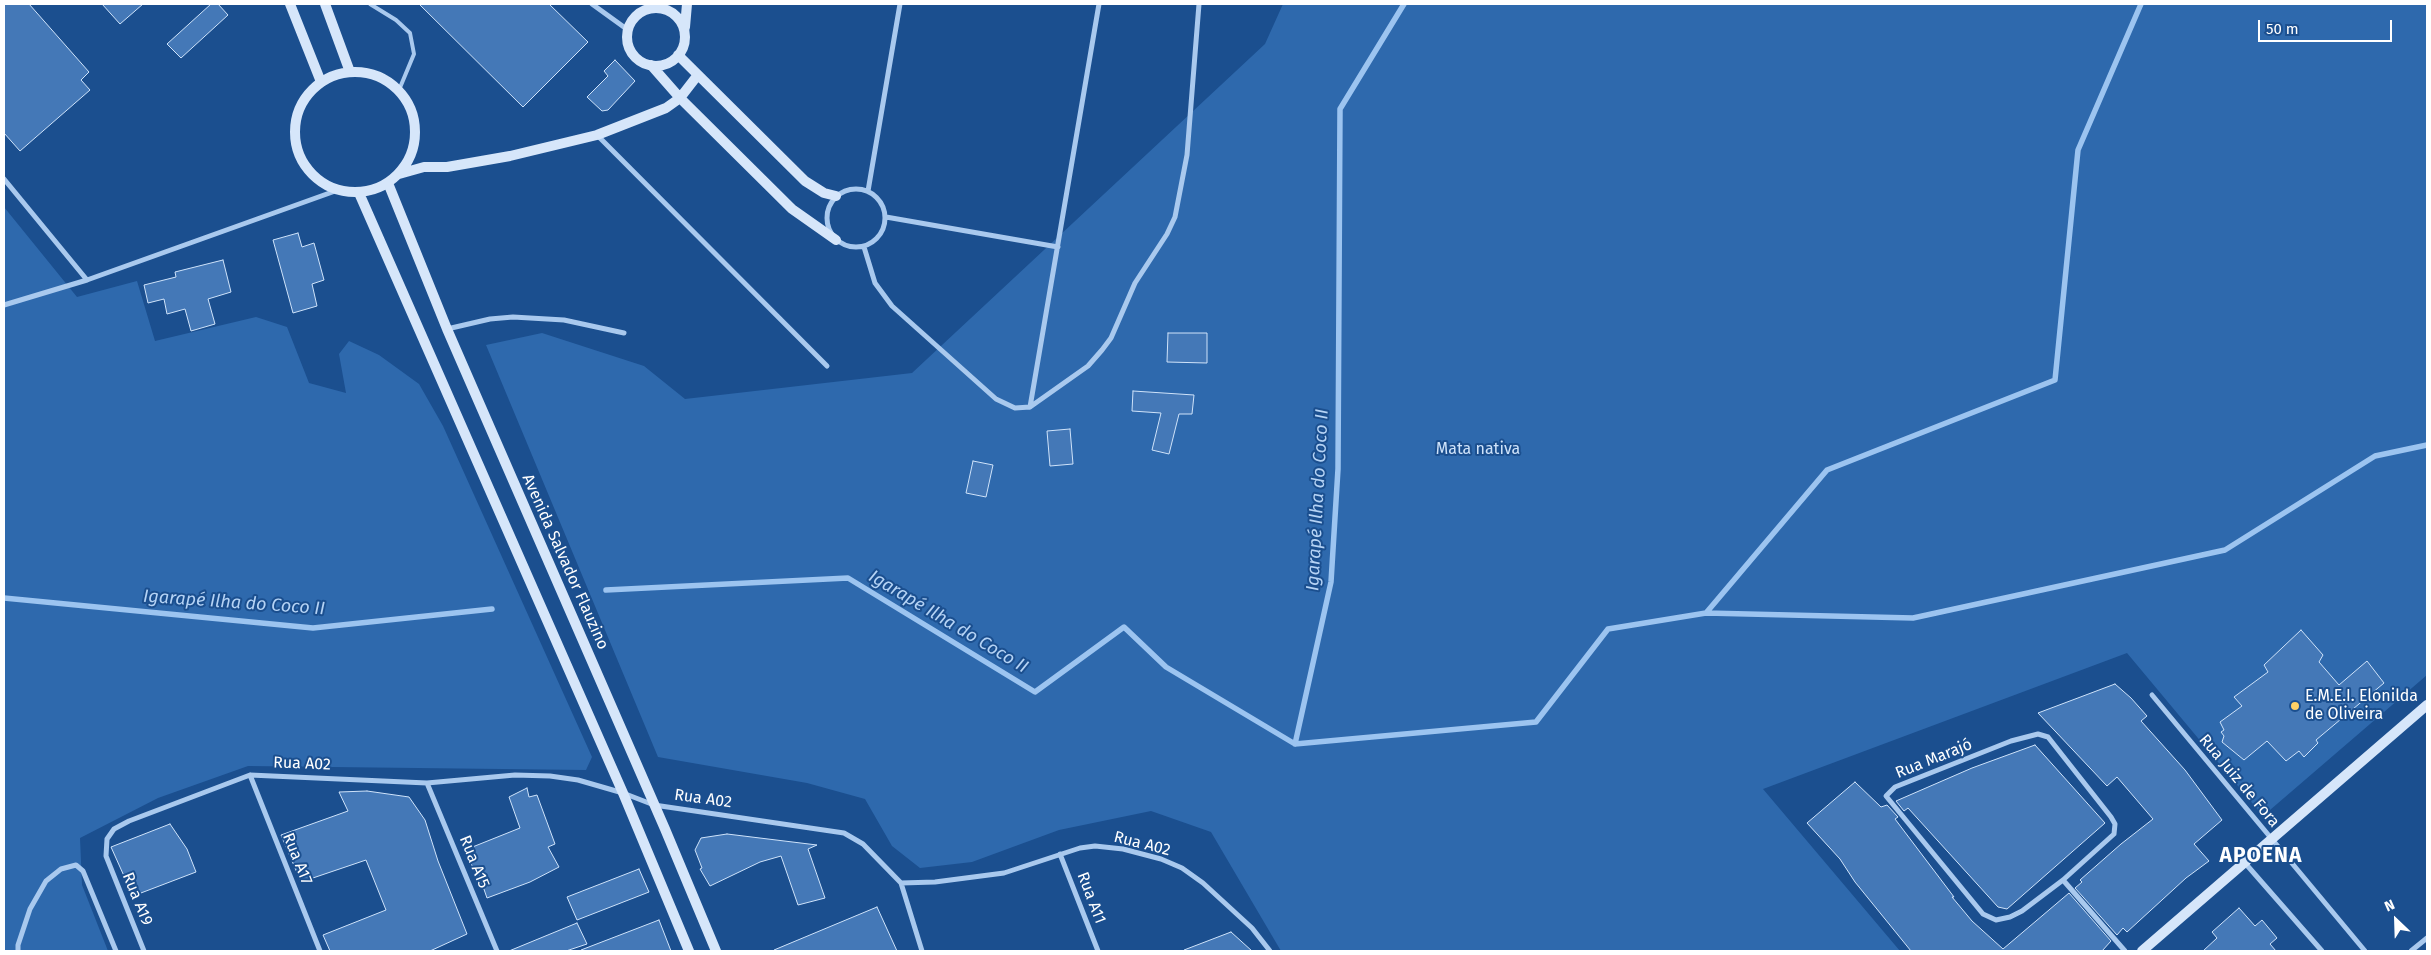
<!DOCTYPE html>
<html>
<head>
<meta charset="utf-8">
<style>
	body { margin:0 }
	#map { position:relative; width:2431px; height:955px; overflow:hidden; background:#1b4f8f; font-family:"Fira Sans",sans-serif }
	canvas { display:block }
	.frame { position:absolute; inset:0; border:5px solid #fff; pointer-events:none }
	.north { position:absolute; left:2371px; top:895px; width:50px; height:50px; -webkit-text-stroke:4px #1b4f8f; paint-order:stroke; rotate:336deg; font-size:14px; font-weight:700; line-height:20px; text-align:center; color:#fff }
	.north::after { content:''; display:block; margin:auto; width:18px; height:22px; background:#fff; clip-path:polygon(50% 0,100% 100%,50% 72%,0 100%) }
	.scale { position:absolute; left:2258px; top:20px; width:134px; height:22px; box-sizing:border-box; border:2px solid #fff; border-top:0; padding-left:6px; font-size:15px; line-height:18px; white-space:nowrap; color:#fff; -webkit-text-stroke:4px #1b4f8f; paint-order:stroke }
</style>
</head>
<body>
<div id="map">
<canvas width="2431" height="955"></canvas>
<div class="frame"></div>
<div class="north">N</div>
<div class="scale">50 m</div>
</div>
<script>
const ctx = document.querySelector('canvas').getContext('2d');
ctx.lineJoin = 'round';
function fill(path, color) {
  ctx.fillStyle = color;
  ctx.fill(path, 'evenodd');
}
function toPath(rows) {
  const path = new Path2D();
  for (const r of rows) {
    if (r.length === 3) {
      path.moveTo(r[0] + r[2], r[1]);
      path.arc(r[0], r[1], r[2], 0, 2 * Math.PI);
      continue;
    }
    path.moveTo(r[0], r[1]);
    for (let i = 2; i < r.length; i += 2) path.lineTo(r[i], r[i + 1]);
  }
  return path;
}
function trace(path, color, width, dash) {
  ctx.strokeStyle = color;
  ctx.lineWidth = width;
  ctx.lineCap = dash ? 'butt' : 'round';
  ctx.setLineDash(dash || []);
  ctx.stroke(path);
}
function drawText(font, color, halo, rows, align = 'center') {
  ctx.font = font + ' "Fira Sans",sans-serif';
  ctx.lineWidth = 4;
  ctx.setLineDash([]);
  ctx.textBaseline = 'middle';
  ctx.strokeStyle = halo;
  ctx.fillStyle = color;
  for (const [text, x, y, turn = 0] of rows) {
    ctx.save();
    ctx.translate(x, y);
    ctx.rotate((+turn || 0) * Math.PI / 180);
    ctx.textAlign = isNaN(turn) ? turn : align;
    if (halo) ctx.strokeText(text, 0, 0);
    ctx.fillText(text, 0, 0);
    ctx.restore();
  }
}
fill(toPath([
	[1283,4,2427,4,2427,675,2263,816,2127,653,1763,789,1900,951,1281,951,1211,832,1151,811,1059,830,972,862,920,868,892,846,865,799,807,783,658,757,486,345,542,333,644,366,685,399,912,373,1265,44],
	[4,207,77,297,137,281,155,341,256,317,287,327,309,383,346,393,339,354,349,341,379,355,419,384,443,426,592,757,586,770,248,766,158,798,80,838,82,885,108,951,4,951]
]), '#2e69ad');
trace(toPath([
	[606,590,848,578,1035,692,1124,627,1166,667,1295,744,1331,582,1338,469,1340,109,1404,4],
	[4,598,313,628,492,609],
	[1706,613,1827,470,2055,380,2078,150,2141,4],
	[1295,744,1536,722,1608,629,1706,613,1913,618,2225,550,2375,456,2427,445]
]), '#9cc4f0', 5.5);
const building = toPath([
	[4,4,29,4,89,72,81,80,90,90,20,151,4,133,4,4],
	[102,4,143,4,120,24,102,4],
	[211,4,218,4,228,15,181,58,167,44,211,4],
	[419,4,549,4,588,42,523,107,419,4],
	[615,60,635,81,608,110,602,111,587,97,608,76,604,71,615,60],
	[298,233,302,247,314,243,324,280,312,284,317,306,293,313,273,240,298,233],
	[223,260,231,292,208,299,215,324,191,331,185,309,167,314,164,299,148,303,144,285,176,277,175,272,223,260],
	[1168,333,1207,333,1207,363,1167,362,1168,333],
	[1133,391,1194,395,1192,414,1179,414,1169,454,1152,450,1161,413,1132,411,1133,391],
	[1070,429,1073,464,1050,466,1047,431,1070,429],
	[973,461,993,465,986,497,966,493,973,461],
	[2301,630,2323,655,2319,662,2339,685,2367,661,2384,683,2316,740,2318,743,2304,757,2299,751,2286,761,2267,741,2244,760,2222,742,2224,736,2221,732,2224,730,2220,722,2242,706,2234,697,2268,672,2264,665,2301,630],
	[2115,684,2131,698,2147,716,2141,721,2185,770,2222,820,2194,844,2209,861,2186,878,2127,932,2123,928,2117,935,2075,888,2082,882,2080,880,2121,844,2153,819,2117,777,2107,786,2038,713,2115,684],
	[2035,745,2105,823,2007,909,1998,907,1908,808,1904,811,1896,801,1972,768,2035,745],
	[1855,782,1881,807,1887,805,1898,817,1895,819,1954,897,1952,897,1972,921,2003,949,2069,893,2111,941,2102,951,1911,951,1855,882,1840,859,1807,823,1855,782],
	[527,788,529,797,537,795,555,844,548,847,559,867,530,882,487,898,477,869,474,870,465,850,520,828,509,797,527,788],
	[367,791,409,797,425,820,438,861,467,934,430,951,330,951,323,935,386,910,366,860,301,882,281,835,348,811,339,792,367,791],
	[170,824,187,849,196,872,133,896,111,847,170,824],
	[727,834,817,845,808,849,825,898,798,905,781,856,760,862,710,886,700,869,702,868,695,850,701,838,727,834],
	[639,869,649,892,577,920,567,897,639,869],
	[877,907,897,951,774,951,774,950,877,907],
	[2239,908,2255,926,2262,920,2277,938,2270,944,2276,951,2203,951,2217,938,2212,932,2239,908],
	[659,920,671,951,582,951,581,950,659,920],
	[577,923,587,944,566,951,509,951,577,923],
	[1231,932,1252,951,1184,951,1184,950,1231,932]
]);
fill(building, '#4478b7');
trace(building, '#cfe3fa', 1);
trace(toPath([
	[370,4,396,20,410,33,414,54,399,90]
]), '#a9c9ee', 4);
trace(toPath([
	[592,4,628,30],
	[597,135,827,366],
	[4,179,87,280],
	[856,218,29],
	[868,191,900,4],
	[886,217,1058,247],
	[864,247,875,283,892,306,996,399,1015,408,1030,407,1099,4],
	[4,305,87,280,338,190],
	[447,329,490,319,513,317,564,320,624,333],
	[1030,407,1088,366,1102,350,1111,338,1135,283,1167,234,1175,217,1187,155,1199,4],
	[2152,695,2365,951],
	[2038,734,2048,737,2111,817,2115,824,2114,834,2063,880,2022,911,2010,917,1996,920,1983,914,1886,796,1895,787,2011,741,2038,734],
	[250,775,320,951],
	[427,783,497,951],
	[1060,854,1098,951],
	[2245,863,2322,951],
	[2063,880,2125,951],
	[901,883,935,882,1004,873,1080,848,1095,846,1123,849,1161,859,1182,868,1203,883,1252,928,1270,951],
	[18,951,18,945,30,909,46,881,61,869,76,865,83,871,116,951],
	[144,951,106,856,107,839,114,829,129,821,250,775,427,783,515,775,550,776,578,780,623,793,654,805,844,833,863,844,901,883,922,951],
	[2411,951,2427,938]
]), '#a9c9ee', 5);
trace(toPath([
	[290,4,321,82],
	[325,4,350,72],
	[656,37,29],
	[685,27,687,4],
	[678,55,805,181,824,193,836,196],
	[651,65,680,98,792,209,836,240],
	[355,132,60],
	[399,174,424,167,447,167,510,156,597,135,666,108,680,98,697,76],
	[388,183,447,329,665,829,716,951],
	[359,193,623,793,689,951],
	[2142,951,2427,705]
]), '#d6e6fa', 10);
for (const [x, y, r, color] of [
	[2295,706,5,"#ffd166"]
]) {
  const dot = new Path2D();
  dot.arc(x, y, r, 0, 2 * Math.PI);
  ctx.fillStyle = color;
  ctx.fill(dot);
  trace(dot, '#1b4f8f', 2);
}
drawText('16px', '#cfe3fa', '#1b4f8f', [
	["Mata nativa",1478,450]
]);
drawText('16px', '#fff', '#1b4f8f', [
	["Avenida Salvador Flauzino",565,562,66],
	["Rua Marajó",1934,759,-22],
	["Rua A02",302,764,2],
	["Rua Juiz de Fora",2239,781,50],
	["Rua A02",703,799,8],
	["Rua A02",1142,844,14],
	["Rua A17",297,859,68],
	["Rua A15",474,862,68],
	["Rua A11",1091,898,69],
	["Rua A19",137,899,68]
]);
drawText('16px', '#fff', '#1b4f8f', [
	["E.M.E.I. Elonilda",2305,697],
	["de Oliveira",2305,715]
], 'left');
drawText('italic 18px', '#b5d3f5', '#1b4f8f', [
	["Igarapé Ilha do Coco II",1318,500,-87],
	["Igarapé Ilha do Coco II",234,603,4],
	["Igarapé Ilha do Coco II",948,622,31]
]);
ctx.letterSpacing = '1px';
drawText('bold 21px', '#fff', '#1b4f8f', [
	["APOENA",2261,856]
]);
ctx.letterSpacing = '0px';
</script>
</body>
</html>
